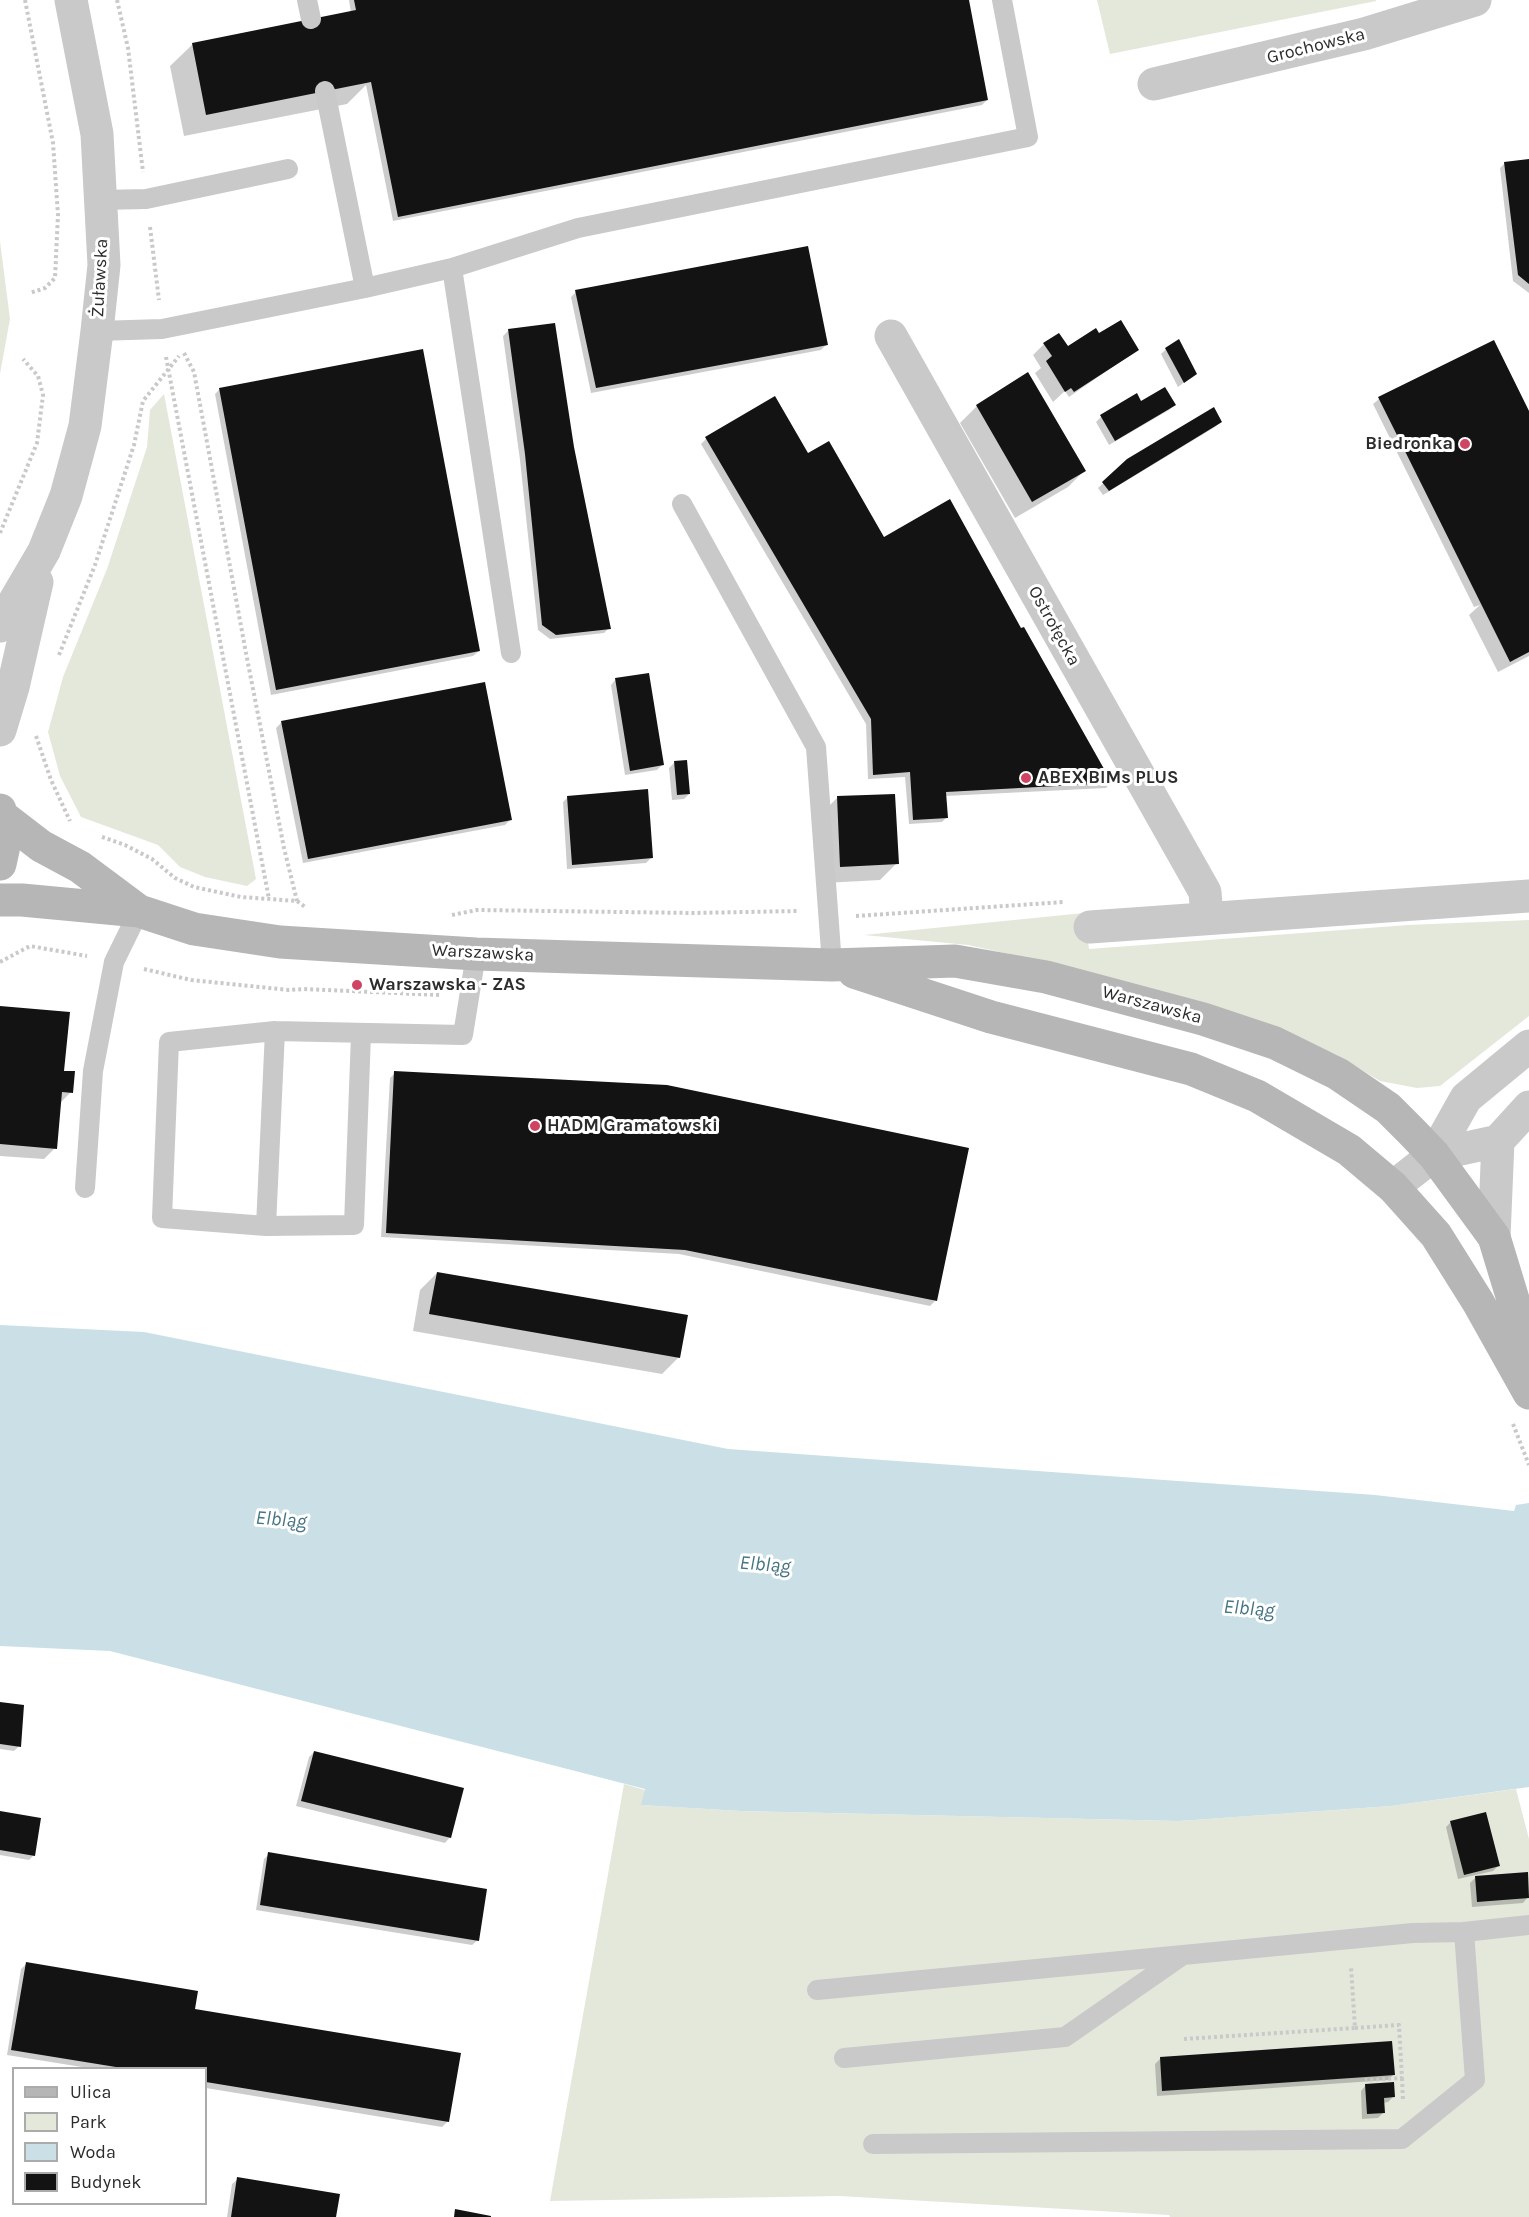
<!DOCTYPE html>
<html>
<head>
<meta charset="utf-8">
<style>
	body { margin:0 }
	#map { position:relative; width:1529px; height:2217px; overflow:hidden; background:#fff; font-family:Karla,sans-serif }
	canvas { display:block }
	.legend { position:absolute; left:12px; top:2067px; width:195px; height:138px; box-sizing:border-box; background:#fff; border:2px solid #ababab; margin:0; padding:8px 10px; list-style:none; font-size:18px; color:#2c2c2c }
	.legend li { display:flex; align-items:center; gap:12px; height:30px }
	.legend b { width:30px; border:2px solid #ababab }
</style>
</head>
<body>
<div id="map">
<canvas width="1529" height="2217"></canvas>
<ul class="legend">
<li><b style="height:8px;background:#b6b6b6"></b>Ulica</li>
<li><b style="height:16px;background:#e4e8db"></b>Park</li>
<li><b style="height:16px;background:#cadfe6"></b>Woda</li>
<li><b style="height:16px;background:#131313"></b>Budynek</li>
</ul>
</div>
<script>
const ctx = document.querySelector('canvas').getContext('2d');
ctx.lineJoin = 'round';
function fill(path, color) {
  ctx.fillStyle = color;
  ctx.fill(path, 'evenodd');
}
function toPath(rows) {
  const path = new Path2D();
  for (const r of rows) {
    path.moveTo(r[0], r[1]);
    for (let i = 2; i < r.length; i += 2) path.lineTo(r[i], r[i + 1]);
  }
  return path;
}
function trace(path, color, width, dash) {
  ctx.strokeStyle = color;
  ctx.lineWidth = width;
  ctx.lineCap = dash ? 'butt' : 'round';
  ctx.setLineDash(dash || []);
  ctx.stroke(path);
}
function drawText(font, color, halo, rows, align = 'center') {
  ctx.font = font + ' Karla,sans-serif';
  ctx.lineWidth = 6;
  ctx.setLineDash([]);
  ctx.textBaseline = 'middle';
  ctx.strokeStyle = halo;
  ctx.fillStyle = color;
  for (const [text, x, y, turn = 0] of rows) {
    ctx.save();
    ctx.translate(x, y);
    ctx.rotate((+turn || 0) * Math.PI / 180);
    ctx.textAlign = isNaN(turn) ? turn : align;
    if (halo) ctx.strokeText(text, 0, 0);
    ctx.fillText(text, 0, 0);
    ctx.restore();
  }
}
fill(toPath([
	[1097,0,1376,0,1376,1,1110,54],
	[0,241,10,319,0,374],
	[164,394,256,879,247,886,205,877,180,867,158,845,81,817,60,776,48,732,63,677,107,569,147,447,150,410],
	[1084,913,1089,949,1408,925,1529,920,1529,1016,1440,1086,1417,1088,1380,1081,1335,1054,1206,1005,1045,962,968,945,864,935],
	[624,1784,645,1790,642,1805,741,1811,1179,1821,1391,1806,1516,1789,1529,1839,1529,2217,1170,2217,1169,2215,839,2196,550,2201]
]), '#e4e8db');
fill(toPath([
	[0,1325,144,1332,728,1449,1375,1495,1514,1511,1516,1505,1529,1503,1529,1787,1391,1806,1179,1821,741,1811,641,1805,645,1789,110,1651,0,1646]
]), '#cadfe6');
fill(toPath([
	[349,0,967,0,987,100,982,105,393,221,366,85,347,104,184,136,170,66,193,44,351,13],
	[1529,160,1529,293,1513,281,1500,168,1505,163],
	[576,292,826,345,821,350,591,393,571,297],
	[508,331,572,448,609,628,604,633,550,639,538,630,520,460,503,336],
	[1099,335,1137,350,1069,397,1065,391,1053,402,1035,373,1041,368,1033,355,1044,344,1068,348],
	[1493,342,1529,415,1529,656,1498,672,1469,615,1480,605,1474,607,1373,404,1379,399],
	[1166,349,1195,374,1178,387,1161,354],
	[220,389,479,651,473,656,271,695,215,394],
	[775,398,808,455,1110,783,1106,788,945,796,947,817,942,822,909,824,905,777,868,779,866,724,701,444,706,439],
	[1141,403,1174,405,1169,410,1109,445,1096,422,1101,417],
	[977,406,1084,471,1068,487,1015,518,960,423],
	[1221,422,1215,427,1103,495,1098,488,1128,460],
	[616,679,662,765,657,770,625,775,611,685],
	[281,723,510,820,505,825,303,863,276,728],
	[674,763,689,794,684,799,672,800,669,768],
	[568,797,652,857,646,863,567,869,563,802],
	[837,798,897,863,880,880,824,883,820,815],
	[0,1008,62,1072,71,1092,59,1104,55,1148,44,1159,0,1156],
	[395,1073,935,1301,930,1306,679,1254,381,1237,390,1078],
	[437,1273,679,1357,662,1374,413,1331,420,1290],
	[0,1703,19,1746,14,1751,0,1749],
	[314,1752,450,1837,445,1843,296,1806,309,1757],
	[0,1813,34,1855,29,1860,0,1855],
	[1451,1822,1498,1866,1493,1871,1458,1879,1446,1827],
	[269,1854,478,1940,472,1945,256,1910,264,1859],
	[1475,1878,1528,1897,1523,1903,1472,1907,1470,1883],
	[26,1964,193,2010,448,2121,442,2127,206,2088,206,2068,88,2068,7,2055,21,1969],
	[1160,2059,1394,2074,1388,2080,1157,2096,1155,2064],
	[1366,2085,1393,2097,1388,2102,1383,2103,1384,2112,1378,2118,1362,2119,1361,2091],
	[238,2179,335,2217,227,2217,232,2184]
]), '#0003');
fill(toPath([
	[354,0,969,0,988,100,398,217,371,82,206,115,192,43,356,10],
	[1529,159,1529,284,1518,275,1504,162],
	[808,246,828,345,596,388,575,290],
	[1121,320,1139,350,1074,392,1071,388,1065,392,1046,361,1052,356,1043,343,1059,333,1068,346,1096,328,1099,333],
	[555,323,574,447,611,629,556,635,542,625,525,454,508,329],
	[1179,339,1197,374,1184,383,1165,348],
	[1494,340,1529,411,1529,652,1510,662,1378,397],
	[423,349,480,651,276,690,219,388],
	[1028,372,1086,471,1032,502,976,405],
	[1165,387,1176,405,1115,441,1100,415,1137,393,1141,401],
	[775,396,808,453,829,441,884,537,950,499,1021,628,1024,627,1112,783,946,792,948,818,913,820,910,772,873,775,871,719,705,437],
	[1214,407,1222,422,1109,491,1102,482,1127,459],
	[649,673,664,765,630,771,615,678],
	[485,682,512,820,308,859,281,721],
	[687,760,690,794,677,795,674,761],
	[648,789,653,858,572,865,567,796],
	[895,794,899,864,840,867,837,796],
	[0,1006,70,1012,64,1071,75,1071,73,1093,62,1092,57,1149,0,1144],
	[394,1071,667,1085,969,1148,937,1301,685,1250,386,1233],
	[437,1272,688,1315,680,1358,429,1314],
	[0,1702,24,1705,21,1747,0,1744],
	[314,1751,464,1788,451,1838,301,1801],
	[0,1811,41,1818,35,1856,0,1850],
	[1486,1812,1500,1866,1464,1875,1450,1821],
	[268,1852,487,1889,479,1941,260,1905],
	[1528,1872,1529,1898,1477,1902,1475,1876],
	[26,1962,198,1991,195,2009,461,2053,449,2122,206,2082,206,2068,122,2068,11,2050],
	[1392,2041,1395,2075,1162,2091,1160,2057],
	[1394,2082,1395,2097,1384,2098,1385,2113,1367,2114,1365,2084],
	[237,2177,340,2194,336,2217,231,2217],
	[455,2209,491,2216,491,2217,454,2217]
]), '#131313');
trace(toPath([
	[25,0,53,143,58,215,55,278,45,288,30,293],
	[117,0,128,48,143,172],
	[150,227,159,300],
	[184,353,194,372,246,653,284,848,297,901],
	[166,357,269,899],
	[0,533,37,443,43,395,38,376,23,359],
	[59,655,95,565,134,445,143,401,179,356],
	[36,736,51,780,70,821],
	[102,837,125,845,152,859,175,878,194,887,241,897,297,901,305,907],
	[452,915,477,910,692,913,798,911],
	[856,916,1064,902],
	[0,962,30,946,87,956],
	[144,969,191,980,289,990,304,989,440,995],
	[1513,1424,1529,1465],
	[1355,2028,1399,2025,1402,2078,1365,2080],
	[1184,2039,1355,2028,1351,1967],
	[1402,2078,1403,2101]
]), '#c9c9c9', 4, [3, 3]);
trace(toPath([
	[307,0,311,19],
	[325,91,365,288],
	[101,200,146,199,288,169],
	[452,268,511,653],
	[97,331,162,329,365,288,452,268,578,228,1028,137,1002,0],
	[682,504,816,747,832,965],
	[361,1034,354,1225,266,1226,162,1218,169,1042,275,1031,463,1035,476,954],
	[85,1188,93,1071,114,962,139,911],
	[266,1226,275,1031],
	[817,1990,1413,1933,1464,1932],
	[844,2058,1065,2037,1180,1957],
	[873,2144,1402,2139,1475,2080,1464,1932,1529,1925]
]), '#c9c9c9', 20);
trace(toPath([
	[1154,84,1364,34,1475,0],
	[891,336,1205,892,1207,918],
	[1090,927,1529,896]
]), '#c9c9c9', 33);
trace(toPath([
	[0,626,44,551,66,496,85,426,97,331,104,265,97,134,71,0],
	[0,730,13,687,37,582],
	[1434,1155,1498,1141,1529,1107],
	[1393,1187,1434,1155,1466,1098,1529,1046],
	[1494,1237,1498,1141]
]), '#c9c9c9', 33);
trace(toPath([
	[0,810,5,841,0,864],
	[2,816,41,846,80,867,139,911],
	[0,900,22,900,139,911,194,929,280,942,476,954,832,965,955,961,1046,977,1203,1019,1275,1043,1338,1074,1388,1108,1412,1132,1434,1155,1494,1237,1529,1352],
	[854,972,991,1017,1191,1069,1257,1096,1349,1150,1393,1187,1436,1235,1478,1302,1529,1393]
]), '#b6b6b6', 33);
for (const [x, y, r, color] of [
	[1465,444,6,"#ce4462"],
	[1026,778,6,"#ce4462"],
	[357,985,6,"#ce4462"],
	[535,1126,6,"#ce4462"]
]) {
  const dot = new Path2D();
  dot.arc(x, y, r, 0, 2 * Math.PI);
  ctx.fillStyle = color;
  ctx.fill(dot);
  trace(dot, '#fff', 2);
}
drawText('18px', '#2c2c2c', '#fff', [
	["Grochowska",1316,46,-14],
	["Żuławska",100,278,-87],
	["Ostrołęcka",1054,626,61],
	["Warszawska",483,953,3],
	["Warszawska",1152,1005,15]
]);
drawText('bold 18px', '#2c2c2c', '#fff', [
	["Biedronka",1453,444,"right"],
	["ABEX BIMs PLUS",1038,778],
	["Warszawska - ZAS",369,985],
	["HADM Gramatowski",547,1126]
], 'left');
drawText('italic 20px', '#457483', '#fff', [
	["Elbląg",281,1520,5],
	["Elbląg",765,1565,5],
	["Elbląg",1249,1609,5]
]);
</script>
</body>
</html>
